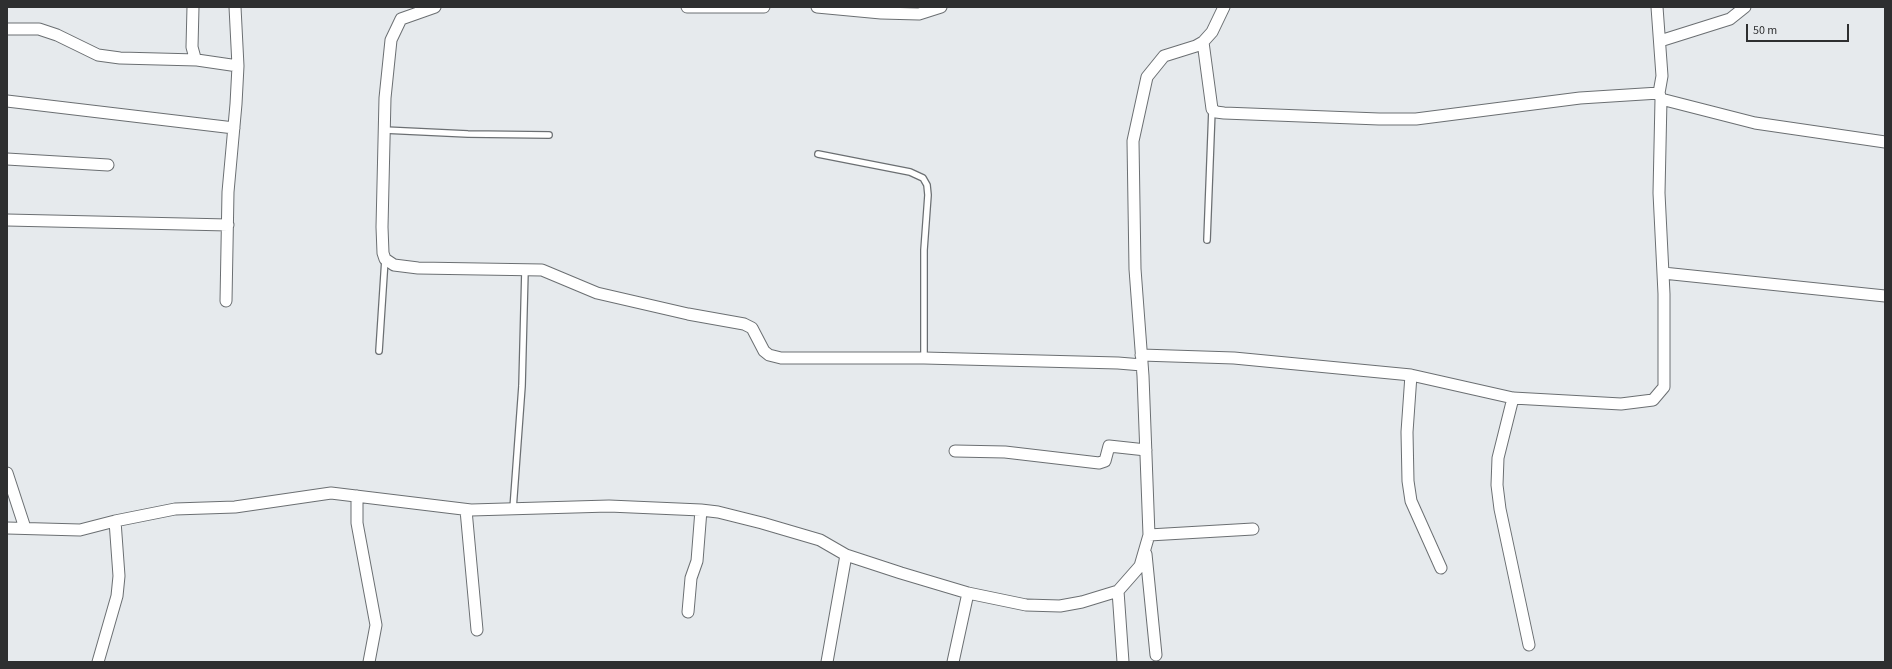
<!DOCTYPE html>
<html>
<head>
<meta charset="utf-8">
<style>
	body { margin:0 }
	#map { position:relative; width:1892px; height:669px; overflow:hidden; background:#e6eaed; font-family:"Source Sans 3",sans-serif }
	canvas { display:block }
	.frame { position:absolute; inset:0; border:8px solid #2e2f30; pointer-events:none }
	.scale { position:absolute; left:1746px; top:24px; width:103px; height:18px; box-sizing:border-box; border:2px solid #2e2f30; border-top:0; padding-left:5px; font-size:12px; line-height:14px; white-space:nowrap; color:#2e2f30; -webkit-text-stroke:3px #e6eaed; paint-order:stroke }
</style>
</head>
<body>
<div id="map">
<canvas width="1892" height="669"></canvas>
<div class="frame"></div>
<div class="scale">50 m</div>
</div>
<script>
const ctx = document.querySelector('canvas').getContext('2d');
ctx.lineJoin = 'round';
function toPath(rows) {
  const path = new Path2D();
  for (const r of rows) {
    path.moveTo(r[0], r[1]);
    for (let i = 2; i < r.length; i += 2) path.lineTo(r[i], r[i + 1]);
  }
  return path;
}
function trace(path, color, width, dash) {
  ctx.strokeStyle = color;
  ctx.lineWidth = width;
  ctx.lineCap = dash ? 'butt' : 'round';
  ctx.setLineDash(dash || []);
  ctx.stroke(path);
}
const service = toPath([
	[384,130,468,134,549,135],
	[818,154,910,172,923,178,927,185,928,195,924,250,924,358],
	[1207,240,1212,109],
	[379,351,385,259],
	[513,509,522,386,525,270]
]);
const minor = toPath([
	[193,7,192,47,195,58,197,60,238,66],
	[435,7,401,19,391,40,385,98,382,227,383,253,385,259,394,265,418,268,542,270,597,293,688,314,744,324,752,328,764,351,769,355,781,358,924,358,1118,363,1142,365],
	[687,7,764,7],
	[817,7,881,13,919,14,941,7],
	[7,29,39,29,57,35,98,55,120,58,197,60],
	[1660,41,1730,19,1745,7],
	[1203,42,1212,109,1216,112,1224,113,1379,119,1416,119,1580,98,1659,93],
	[1661,99,1755,123,1885,142],
	[7,101,234,128],
	[7,159,108,165],
	[7,220,228,225],
	[1663,273,1885,296],
	[226,301,228,192,236,104,238,66,235,7],
	[1141,355,1234,358,1411,375,1513,398,1621,404,1653,400,1664,387,1664,294,1659,193,1661,99,1659,93,1662,76,1657,7],
	[1411,375,1407,432,1408,481,1411,501,1441,568],
	[1513,398,1498,458,1497,485,1500,509,1529,645],
	[955,451,1005,452,1099,463,1105,461,1109,446,1146,450],
	[7,473,25,528],
	[357,496,357,523,376,625,369,662],
	[466,510,477,630],
	[7,528,80,530,115,521,175,509,235,507,331,493,471,510,609,506,701,510,718,512,762,523,820,540,846,555,901,573,968,593,1026,605,1060,606,1082,602,1118,591,1140,566,1149,535,1143,376,1135,269,1133,141,1147,77,1164,56,1196,46,1203,42,1212,32,1224,7],
	[1149,535,1253,529],
	[1146,554,1156,655],
	[1118,591,1123,662],
	[688,612,691,578,697,561,701,510],
	[98,662,117,596,119,576,115,521],
	[827,662,846,555],
	[953,662,968,593]
]);
trace(service, '#6b6f72', 8);
trace(minor, '#6b6f72', 13);
trace(service, '#fff', 5.5);
trace(minor, '#fff', 11);
</script>
</body>
</html>
